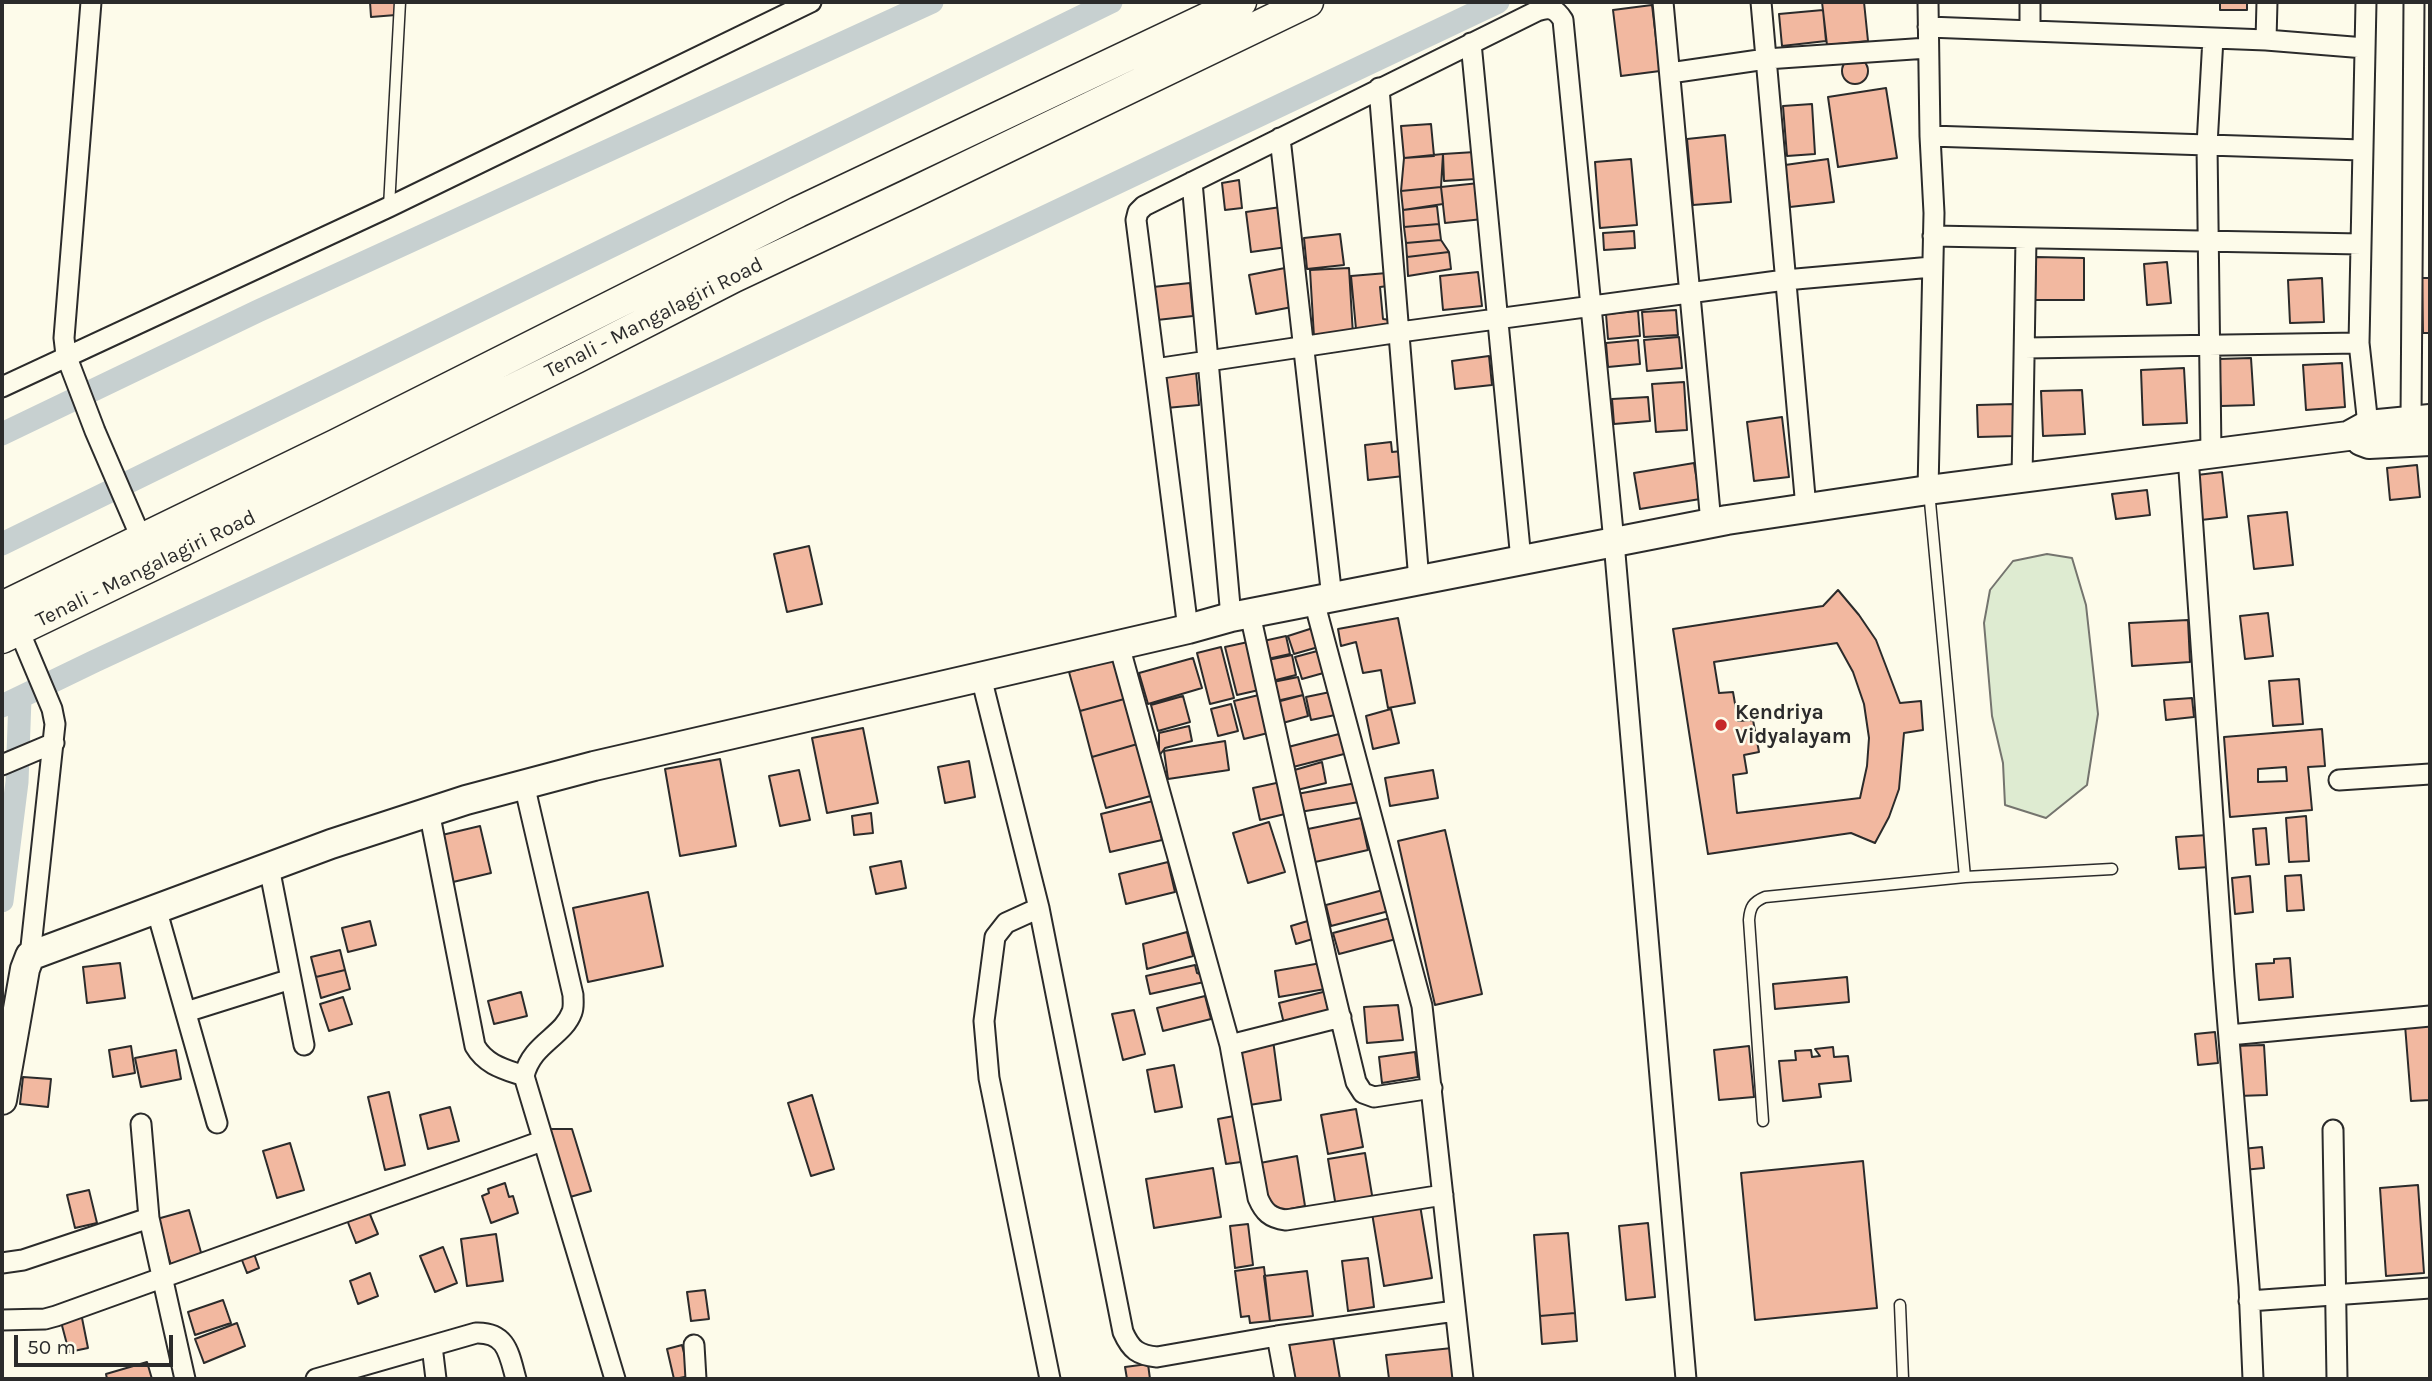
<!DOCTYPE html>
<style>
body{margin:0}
#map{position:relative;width:2432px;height:1381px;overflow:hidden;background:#fdfbea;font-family:Karla,sans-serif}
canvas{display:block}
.frame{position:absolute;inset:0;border:4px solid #2b2b2b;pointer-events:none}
.scale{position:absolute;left:14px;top:1335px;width:159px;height:32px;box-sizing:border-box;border:4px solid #2b2b2b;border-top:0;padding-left:9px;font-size:21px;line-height:24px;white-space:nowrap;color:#2b2b2b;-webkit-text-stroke:5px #fdfbea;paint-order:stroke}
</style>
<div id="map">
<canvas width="2432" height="1381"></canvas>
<div class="frame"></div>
<div class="scale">50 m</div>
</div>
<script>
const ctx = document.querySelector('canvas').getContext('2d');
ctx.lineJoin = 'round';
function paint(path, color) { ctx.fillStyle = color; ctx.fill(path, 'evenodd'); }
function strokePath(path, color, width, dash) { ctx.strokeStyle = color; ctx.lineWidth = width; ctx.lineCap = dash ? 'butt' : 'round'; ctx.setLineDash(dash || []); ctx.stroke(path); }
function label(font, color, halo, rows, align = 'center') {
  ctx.font = font + ' Karla,sans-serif'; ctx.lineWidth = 5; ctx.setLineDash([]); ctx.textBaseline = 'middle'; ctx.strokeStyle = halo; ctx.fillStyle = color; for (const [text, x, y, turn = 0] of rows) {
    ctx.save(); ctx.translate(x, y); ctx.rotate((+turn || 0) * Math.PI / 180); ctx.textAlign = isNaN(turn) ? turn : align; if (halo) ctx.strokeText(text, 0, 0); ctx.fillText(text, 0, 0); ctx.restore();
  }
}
const green = new Path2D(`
 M 2047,554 L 2072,558 L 2086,605 L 2098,714 L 2087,785 L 2046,818 L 2005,805 L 2003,763 L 1992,716 L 1984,623 L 1990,590 L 2013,561 Z`);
paint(green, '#deebd1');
strokePath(green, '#74746e', 2);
strokePath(new Path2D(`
 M 2,434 L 258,311 L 932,2
 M 2,544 L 1111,2
 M 2,706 L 95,661 L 724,369 L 1498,2
 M 2,901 L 17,782 L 20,698`), '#c7d0d0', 23);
const building = new Path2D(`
 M 370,2 L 395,2 L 396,15 L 371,17 Z
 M 1822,2 L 1864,2 L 1868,41 L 1827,45 Z
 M 2220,2 L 2247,2 L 2247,10 L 2220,10 Z
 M 1652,5 L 1660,71 L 1621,76 L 1613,10 Z
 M 1823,10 L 1826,41 L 1782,46 L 1779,14 Z
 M1842 71a13 13 0 1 1 26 0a13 13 0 1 1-26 0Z
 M 1886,88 L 1897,158 L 1838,167 L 1828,97 Z
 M 1812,104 L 1815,154 L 1787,156 L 1783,106 Z
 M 1431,124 L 1434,156 L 1404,158 L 1401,126 Z
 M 1725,135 L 1731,202 L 1693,205 L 1687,139 Z
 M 1475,152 L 1476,179 L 1444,181 L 1443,154 Z
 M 1443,154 L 1441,187 L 1401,191 L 1404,158 Z
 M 1631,159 L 1637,225 L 1600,228 L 1595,162 Z
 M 1828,159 L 1834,202 L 1790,207 L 1785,165 Z
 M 1239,180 L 1242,208 L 1225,210 L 1222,183 Z
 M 1479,183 L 1483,219 L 1445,223 L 1441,187 Z
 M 1441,187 L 1443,204 L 1403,210 L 1401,191 Z
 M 1437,206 L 1439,224 L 1404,227 L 1403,210 Z
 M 1281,207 L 1287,247 L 1251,252 L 1246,212 Z
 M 1439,224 L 1441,240 L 1406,243 L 1404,227 Z
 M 1634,231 L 1635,248 L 1604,250 L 1603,233 Z
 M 1340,234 L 1344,265 L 1307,269 L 1304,238 Z
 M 1441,240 L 1449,252 L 1407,257 L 1406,243 Z
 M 1449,252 L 1451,269 L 1408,276 L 1407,257 Z
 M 2036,257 L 2084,258 L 2084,300 L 2035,300 Z
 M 2167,262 L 2171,303 L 2147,305 L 2144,264 Z
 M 1285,268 L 1292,307 L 1256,314 L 1249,275 Z
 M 1349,268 L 1353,335 L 1314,337 L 1310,270 Z
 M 1478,272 L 1482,306 L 1443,310 L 1440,276 Z
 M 1387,273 L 1388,286 L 1380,287 L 1383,319 L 1390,320 L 1391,326 L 1356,329 L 1351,276 Z
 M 2322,278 L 2324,322 L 2290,323 L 2288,280 Z
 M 2422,278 L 2430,278 L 2430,333 L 2423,333 Z
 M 1190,283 L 1193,316 L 1157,320 L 1153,287 Z
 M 1676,310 L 1678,335 L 1644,337 L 1642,312 Z
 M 1638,311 L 1640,336 L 1608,339 L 1606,314 Z
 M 1679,337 L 1682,368 L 1647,371 L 1644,340 Z
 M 1638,340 L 1640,364 L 1608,367 L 1606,343 Z
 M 1489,356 L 1492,385 L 1455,389 L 1452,361 Z
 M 2251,358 L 2254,405 L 2221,406 L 2219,359 Z
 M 2342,363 L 2345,407 L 2306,410 L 2303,365 Z
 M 2184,368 L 2187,423 L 2143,425 L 2141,370 Z
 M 1196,372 L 1199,405 L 1166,408 L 1163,374 Z
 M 1684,382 L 1687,430 L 1656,432 L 1652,384 Z
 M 2082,390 L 2085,434 L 2043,436 L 2041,391 Z
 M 1648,397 L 1650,421 L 1614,424 L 1612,399 Z
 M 2015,404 L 2016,436 L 1978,437 L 1977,405 Z
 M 1782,417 L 1789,477 L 1754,481 L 1747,422 Z
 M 1391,442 L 1392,452 L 1402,451 L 1404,476 L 1368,480 L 1365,445 Z
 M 1694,463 L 1700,499 L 1640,509 L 1634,473 Z
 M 2417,465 L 2420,497 L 2390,500 L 2387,468 Z
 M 2222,472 L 2227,517 L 2201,520 L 2197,475 Z
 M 2147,490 L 2150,515 L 2116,519 L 2112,494 Z
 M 2287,512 L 2293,565 L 2254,569 L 2248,516 Z
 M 809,546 L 822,604 L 787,612 L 774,554 Z
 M 1838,590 L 1859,615 L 1876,640 L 1900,703 L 1921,701 L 1923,730 L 1904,733 L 1899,789 L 1889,817 L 1875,843 L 1851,833 L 1708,854 L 1673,629 L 1823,606 ZM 1837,643 L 1853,672 L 1864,704 L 1869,738 L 1867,766 L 1860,798 L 1737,813 L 1733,775 L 1747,773 L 1744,755 L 1759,752 L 1753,720 L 1738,721 L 1733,692 L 1719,693 L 1714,662 Z
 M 2268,613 L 2273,656 L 2245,659 L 2240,616 Z
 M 1398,618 L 1415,703 L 1388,708 L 1381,670 L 1363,673 L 1356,642 L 1341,646 L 1338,629 Z
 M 2188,620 L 2190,662 L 2132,666 L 2129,623 Z
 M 1316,627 L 1322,646 L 1294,654 L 1288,636 Z
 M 1286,636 L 1290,654 L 1263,660 L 1259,642 Z
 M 1248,642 L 1259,690 L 1237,695 L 1225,647 Z
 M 1221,647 L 1234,698 L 1210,704 L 1197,653 Z
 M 1321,650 L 1327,672 L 1302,679 L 1295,657 Z
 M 1292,655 L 1296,675 L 1268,682 L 1263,661 Z
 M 1193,658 L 1202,688 L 1148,704 L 1139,673 Z
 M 1118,659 L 1128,698 L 1080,711 L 1069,672 Z
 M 1298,677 L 1303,695 L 1272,702 L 1268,683 Z
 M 2299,679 L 2303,724 L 2273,726 L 2269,681 Z
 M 1335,691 L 1340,714 L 1311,720 L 1306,697 Z
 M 1263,694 L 1272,732 L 1244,739 L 1234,701 Z
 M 1303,695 L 1308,716 L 1279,724 L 1273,703 Z
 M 1183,696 L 1190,722 L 1158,731 L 1151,705 Z
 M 1128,698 L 1141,743 L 1092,757 L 1080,711 Z
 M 2192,698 L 2194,717 L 2166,720 L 2164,700 Z
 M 1231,704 L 1238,731 L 1218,736 L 1211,709 Z
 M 1391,709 L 1399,743 L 1373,749 L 1366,716 Z
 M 1189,726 L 1192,741 L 1165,748 L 1159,756 L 1159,733 Z
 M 863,728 L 878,803 L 827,813 L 812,738 Z
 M 2322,729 L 2325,766 L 2308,767 L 2312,810 L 2230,817 L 2224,737 ZM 2286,767 L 2287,781 L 2258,782 L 2258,769 Z
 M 1343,733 L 1348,753 L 1293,767 L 1288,747 Z
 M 1225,741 L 1229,770 L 1168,779 L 1164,751 Z
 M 1141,743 L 1154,795 L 1106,808 L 1092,757 Z
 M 720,759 L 736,846 L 680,856 L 665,769 Z
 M 969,761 L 975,797 L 945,803 L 938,767 Z
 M 1322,762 L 1326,783 L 1297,790 L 1291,771 Z
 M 799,770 L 810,820 L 780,826 L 769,776 Z
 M 1433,770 L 1438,798 L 1390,806 L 1385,778 Z
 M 1281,782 L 1289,813 L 1260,820 L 1253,788 Z
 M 1356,783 L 1359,802 L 1300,812 L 1297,794 Z
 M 1153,801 L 1162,840 L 1110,852 L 1101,814 Z
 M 871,813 L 873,833 L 854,835 L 852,816 Z
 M 2306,816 L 2309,861 L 2289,862 L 2286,818 Z
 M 1361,818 L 1368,850 L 1315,862 L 1308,829 Z
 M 1269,822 L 1285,872 L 1248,883 L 1233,833 Z
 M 480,826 L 491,873 L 453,882 L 442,835 Z
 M 2266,828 L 2269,864 L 2256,865 L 2253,829 Z
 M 1445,830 L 1482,994 L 1435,1005 L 1398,841 Z
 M 2208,835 L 2210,867 L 2179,869 L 2176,837 Z
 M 901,861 L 906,888 L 876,894 L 870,867 Z
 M 1168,862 L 1175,892 L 1126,904 L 1119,874 Z
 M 2301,875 L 2304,910 L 2287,911 L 2285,876 Z
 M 2250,876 L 2253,912 L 2235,914 L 2232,878 Z
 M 1383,890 L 1389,911 L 1331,926 L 1326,905 Z
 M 648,892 L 663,966 L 588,982 L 573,908 Z
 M 1390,918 L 1396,939 L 1339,954 L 1333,933 Z
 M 1311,920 L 1316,938 L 1296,944 L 1291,926 Z
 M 370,921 L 376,945 L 348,952 L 342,928 Z
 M 1187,932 L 1193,956 L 1147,969 L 1143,944 Z
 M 340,950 L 345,970 L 316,977 L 311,957 Z
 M 2290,958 L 2293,997 L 2259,1000 L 2256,964 L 2274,963 L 2274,959 Z
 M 1327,962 L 1331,988 L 1279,997 L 1275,971 Z
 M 120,963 L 125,998 L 87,1003 L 83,967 Z
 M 1195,965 L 1197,973 L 1200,974 L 1204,982 L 1150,994 L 1146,976 Z
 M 345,970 L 350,989 L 321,998 L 316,977 Z
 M 1847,977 L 1849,1002 L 1775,1009 L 1773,984 Z
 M 1331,990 L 1337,1015 L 1285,1028 L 1279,1003 Z
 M 521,992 L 527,1016 L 494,1024 L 488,1001 Z
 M 1205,996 L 1211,1019 L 1163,1031 L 1157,1008 Z
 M 343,997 L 352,1024 L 329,1031 L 320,1004 Z
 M 1398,1005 L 1403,1040 L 1367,1043 L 1364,1007 Z
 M 1134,1010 L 1145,1054 L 1123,1060 L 1112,1014 Z
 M 2430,1024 L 2430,1100 L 2411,1101 L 2405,1025 Z
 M 2215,1032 L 2218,1063 L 2198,1065 L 2195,1034 Z
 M 1273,1040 L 1281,1100 L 1243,1106 L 1234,1045 Z
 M 2264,1045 L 2267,1095 L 2238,1096 L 2234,1046 Z
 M 131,1046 L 135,1073 L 113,1077 L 109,1050 Z
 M 1749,1046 L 1754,1097 L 1719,1100 L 1714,1050 Z
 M 1833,1047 L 1834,1057 L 1848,1056 L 1851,1081 L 1819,1084 L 1821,1097 L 1783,1101 L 1779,1061 L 1796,1060 L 1795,1051 L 1811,1050 L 1812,1057 L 1820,1056 L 1815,1049 Z
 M 176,1050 L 181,1079 L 141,1087 L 135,1058 Z
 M 1415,1052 L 1418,1077 L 1382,1083 L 1379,1057 Z
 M 1174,1065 L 1182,1107 L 1155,1112 L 1147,1070 Z
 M 23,1077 L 51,1079 L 48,1107 L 20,1104 Z
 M 389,1092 L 405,1165 L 385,1170 L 368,1097 Z
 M 812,1095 L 834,1169 L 811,1176 L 788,1103 Z
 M 450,1107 L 459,1141 L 428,1149 L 420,1115 Z
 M 1356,1109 L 1363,1147 L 1328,1154 L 1321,1115 Z
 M 1234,1116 L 1241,1162 L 1226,1164 L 1218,1119 Z
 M 549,1129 L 572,1129 L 591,1191 L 570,1197 Z
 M 290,1143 L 304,1190 L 277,1198 L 263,1151 Z
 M 2262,1147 L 2264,1168 L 2243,1170 L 2242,1149 Z
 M 1365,1153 L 1373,1201 L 1336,1207 L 1328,1159 Z
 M 1297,1156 L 1305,1206 L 1269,1213 L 1260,1163 Z
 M 1863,1161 L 1877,1308 L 1755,1320 L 1741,1173 Z
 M 1213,1168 L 1221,1217 L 1154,1228 L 1146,1179 Z
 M 505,1183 L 509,1197 L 513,1196 L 518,1213 L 491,1223 L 482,1196 L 489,1193 L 488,1189 Z
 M 2418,1185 L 2424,1273 L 2386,1276 L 2380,1188 Z
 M 89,1190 L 97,1223 L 75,1228 L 67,1195 Z
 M 1420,1205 L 1432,1278 L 1384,1286 L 1372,1213 Z
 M 189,1210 L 202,1256 L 171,1265 L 157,1219 Z
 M 369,1212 L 378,1234 L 356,1243 L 347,1220 Z
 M 1648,1223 L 1655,1297 L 1626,1300 L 1619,1226 Z
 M 1248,1224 L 1253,1265 L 1235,1268 L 1230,1226 Z
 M 1568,1233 L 1575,1313 L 1540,1316 L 1534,1235 Z
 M 496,1234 L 503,1281 L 467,1286 L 461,1239 Z
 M 251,1245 L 259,1268 L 247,1273 L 238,1250 Z
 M 443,1247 L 457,1283 L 435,1292 L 420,1256 Z
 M 1368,1258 L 1374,1307 L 1348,1311 L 1342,1261 Z
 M 1264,1267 L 1270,1321 L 1250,1323 L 1249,1316 L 1241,1317 L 1235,1271 Z
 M 1307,1271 L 1313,1316 L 1270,1321 L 1264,1276 Z
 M 370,1273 L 378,1296 L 358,1304 L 350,1281 Z
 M 705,1290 L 709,1319 L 691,1321 L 687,1292 Z
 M 223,1300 L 231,1323 L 195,1335 L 188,1312 Z
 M 81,1313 L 88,1348 L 69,1352 L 60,1318 Z
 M 1575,1313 L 1577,1341 L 1542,1344 L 1540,1316 Z
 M 237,1323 L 245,1346 L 204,1363 L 195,1339 Z
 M 1332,1331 L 1340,1379 L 1295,1379 L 1288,1339 Z
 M 682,1345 L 690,1376 L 674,1379 L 667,1349 Z
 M 1452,1348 L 1455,1379 L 1389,1379 L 1386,1355 Z
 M 147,1362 L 152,1379 L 107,1379 L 106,1374 Z
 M 1148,1364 L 1150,1379 L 1127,1379 L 1125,1367 Z`);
paint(building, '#f2b8a0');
strokePath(building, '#2b2b2b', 2);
const service = new Path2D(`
 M 389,207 L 400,2
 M 1929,491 L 1965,877
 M 1763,1121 L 1749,920 C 1750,907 1753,902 1765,897 L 1965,877 L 2112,869
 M 1900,1305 L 1903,1379`);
const minor = new Path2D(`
 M 91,2 L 64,338 L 66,355 L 95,431 L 142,540
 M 1663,2 L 1711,523
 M 1761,2 L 1806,508
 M 1928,2 L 1930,136 L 1934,213 L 1928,490
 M 2030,2 L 2030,31
 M 2366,2 L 2359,343 L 2368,425
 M 1928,27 L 2266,40 L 2365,48
 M 2266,40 L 2267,2
 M 1471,43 L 1521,560
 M 1670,73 L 1766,59 L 1928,48
 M 1379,88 L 1419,581
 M 1930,136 L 2362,150
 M 1280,138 L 1332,598
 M 1192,182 L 1231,617
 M 1933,236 L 2361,244
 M 2025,348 L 2359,343
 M 1155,369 L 1400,332 L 1785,280 L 1932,267
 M 2,387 L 389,207 L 811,2
 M 2411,421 L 2414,2
 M 2211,453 L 2207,145 L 2213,38
 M 2188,456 L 2224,977 L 2249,1286 L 2253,1379
 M 2022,479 L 2026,238
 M 1314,601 L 1422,1006 L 1463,1379
 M 1250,614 L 1327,962 L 1356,1082 L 1363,1093 L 1374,1097 L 1432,1088
 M 15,621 L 52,709 L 55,724 L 30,956
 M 1188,629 L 1136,220 L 1138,212 L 1144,206 L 1537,11 C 1550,6 1556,9 1563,20 L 1614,542 L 1686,1379
 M 1119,645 L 1230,1045 L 1258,1198 C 1264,1212 1270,1218 1286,1220 L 1443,1195
 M 981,677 L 1039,908 L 1123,1332 C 1131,1350 1138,1355 1157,1357 L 1277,1336
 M 2,765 L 54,743
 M 2339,780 L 2430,774
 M 524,784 L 573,995 C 573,1001 574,1007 572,1012 C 563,1037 532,1043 524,1076 L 615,1379
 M 429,811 L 475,1046 C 486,1065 504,1069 524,1076
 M 269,867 L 304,1045
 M 156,908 L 217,1123
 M 1039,908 L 1006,923 L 995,937 L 984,1021 L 989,1078 L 1050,1379
 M 186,1012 L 291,979
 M 2229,1035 L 2430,1016
 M 1230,1045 L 1341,1017
 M 141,1124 L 149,1218 L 185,1379
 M 2333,1130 L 2337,1379
 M 2,1263 L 23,1260 L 149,1218
 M 2249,1301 L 2430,1288
 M 2,1320 L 45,1319 L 56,1316 L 542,1141
 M 694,1345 L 696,1379
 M 432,1346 L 436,1379
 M 316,1379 L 476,1333 C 507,1332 509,1354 516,1379
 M 1285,1379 L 1277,1336 L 1455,1311`);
const secondary = new Path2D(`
 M 2361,441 L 2369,444 L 2430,441
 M 2,1100 L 25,969 L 30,956 L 331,844 L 466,800 L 594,766 L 1188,629 L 1231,617 L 1727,520 L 1928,490 L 2348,436 L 2368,425 L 2430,419`);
const primary = new Path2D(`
 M 2,607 L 337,444 L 798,212 L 1241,2
 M 2,638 L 313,488 L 576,358 L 734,277 L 910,194 L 1308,2`);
strokePath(service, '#2b2b2b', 13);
strokePath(minor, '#2b2b2b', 23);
strokePath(secondary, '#2b2b2b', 32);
strokePath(primary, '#2b2b2b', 33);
strokePath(service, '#fdfbea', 10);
strokePath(minor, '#fdfbea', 19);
strokePath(secondary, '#fdfbea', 28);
strokePath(primary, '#fdfbea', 30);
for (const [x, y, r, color] of [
 [1721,725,7,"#c62828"]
]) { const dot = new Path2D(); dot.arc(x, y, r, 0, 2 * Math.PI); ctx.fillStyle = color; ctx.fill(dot); strokePath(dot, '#fdfbea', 2.5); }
label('21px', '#2b2b2b', '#fdfbea', [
 ["Tenali - Mangalagiri Road",654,318,-27],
 ["Tenali - Mangalagiri Road",146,569,-26]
]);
label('bold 21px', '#2b2b2b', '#fdfbea', [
 ["Kendriya",1735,713],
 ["Vidyalayam",1735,737]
], 'left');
</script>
